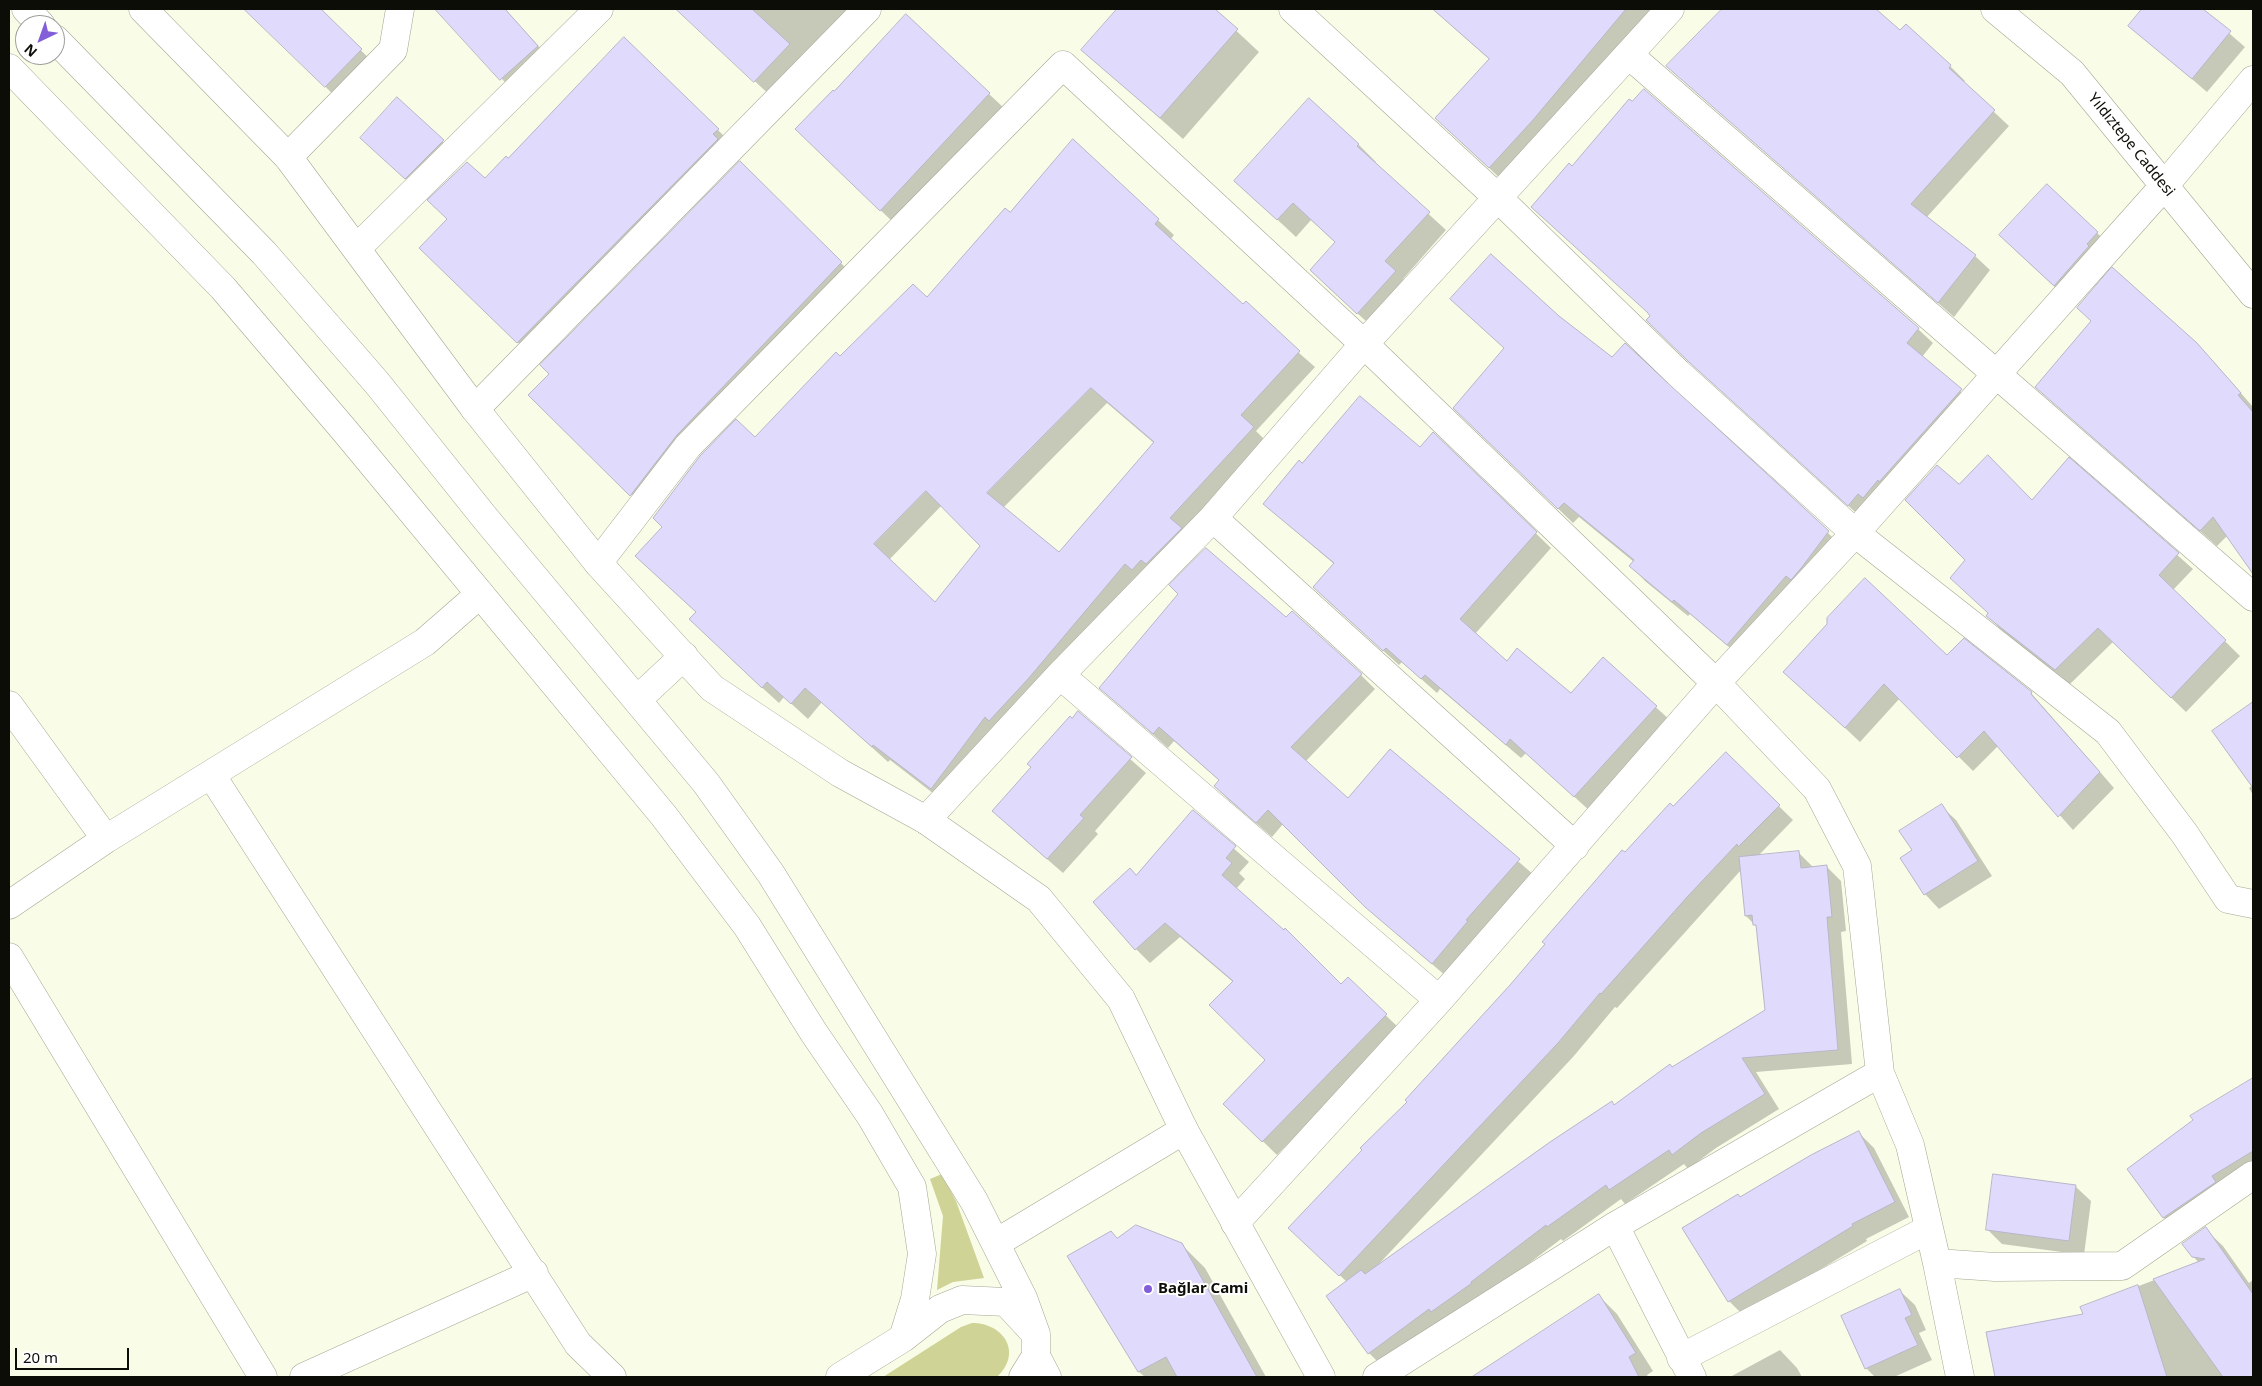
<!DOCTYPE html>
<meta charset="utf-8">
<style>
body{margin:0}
#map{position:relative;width:2262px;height:1386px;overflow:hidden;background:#f9fce7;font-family:"Noto Sans",sans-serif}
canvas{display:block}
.frame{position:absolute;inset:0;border:10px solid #0d0d07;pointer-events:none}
.north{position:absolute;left:15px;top:15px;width:50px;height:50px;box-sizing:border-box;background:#fff;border:1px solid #9e9e9c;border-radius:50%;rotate:222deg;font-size:14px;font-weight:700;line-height:20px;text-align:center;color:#0d0d07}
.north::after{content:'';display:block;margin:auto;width:18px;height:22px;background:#825fd9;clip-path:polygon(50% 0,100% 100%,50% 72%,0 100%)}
.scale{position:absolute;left:15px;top:1348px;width:114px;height:22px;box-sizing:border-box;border:2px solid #0d0d07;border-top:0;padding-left:6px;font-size:15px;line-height:18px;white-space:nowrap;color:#0d0d07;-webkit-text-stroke:4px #fff;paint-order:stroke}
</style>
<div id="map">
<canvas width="2262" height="1386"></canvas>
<div class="frame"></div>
<div class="north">N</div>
<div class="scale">20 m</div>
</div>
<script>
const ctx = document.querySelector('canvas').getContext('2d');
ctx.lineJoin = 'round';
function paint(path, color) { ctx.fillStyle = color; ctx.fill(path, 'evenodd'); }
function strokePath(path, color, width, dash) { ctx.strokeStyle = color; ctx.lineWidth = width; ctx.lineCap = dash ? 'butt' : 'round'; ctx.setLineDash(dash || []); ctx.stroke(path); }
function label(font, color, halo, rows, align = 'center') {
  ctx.font = font + ' "Noto Sans",sans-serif'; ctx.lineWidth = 4; ctx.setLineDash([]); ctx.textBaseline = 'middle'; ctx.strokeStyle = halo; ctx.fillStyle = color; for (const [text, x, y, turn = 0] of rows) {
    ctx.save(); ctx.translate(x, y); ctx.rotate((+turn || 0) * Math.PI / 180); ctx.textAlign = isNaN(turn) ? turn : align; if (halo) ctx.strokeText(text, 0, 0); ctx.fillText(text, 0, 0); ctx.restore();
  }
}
paint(new Path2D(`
 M 942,1174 L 956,1201 L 984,1278 L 953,1282 L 937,1290 L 943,1216 L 930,1179 Z
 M 972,1323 C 1004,1323 1023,1353 997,1377 L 883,1377 L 961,1327 Z`), '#cfd496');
paint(new Path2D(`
 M 246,9 L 319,9 L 383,72 L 347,108 Z
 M 437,9 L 505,9 L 552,61 L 516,94 Z
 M 677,9 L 860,9 L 774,99 Z
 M 1119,9 L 1213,9 L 1259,52 L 1183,139 L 1083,50 Z
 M 1433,9 L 1655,9 L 1505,183 L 1436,118 L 1490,60 Z
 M 1732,9 L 1874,9 L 1900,32 L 1950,66 L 1965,81 L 1963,83 L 2009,126 L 1926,218 L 1975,256 L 1990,270 L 1954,317 L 1668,66 Z
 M 2144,9 L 2201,9 L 2245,47 L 2207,92 L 2130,26 Z
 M 989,94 L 1004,108 L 895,224 L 811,144 Z
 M 397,99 L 458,156 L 420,193 L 377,152 Z
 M 718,130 L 732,144 L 533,357 L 421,248 L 485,180 L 508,160 Z
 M 1073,141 L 1174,235 L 1170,240 L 1315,367 L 1256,431 L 1269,444 L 947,804 L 890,760 L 888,762 L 822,702 L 808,719 L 784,697 L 779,703 L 734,662 L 697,613 L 636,556 L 840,358 L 927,299 L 1010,214 ZM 1107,403 L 1155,444 L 1059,553 L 1003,508 ZM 942,505 L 982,546 L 935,604 L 889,560 Z
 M 1358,144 L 1376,162 L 1374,164 L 1446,230 L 1403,279 L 1413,290 L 1376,330 L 1329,288 L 1336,243 L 1311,220 L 1296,237 L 1236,181 Z
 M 740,163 L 856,278 L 646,509 L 530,395 Z
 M 2047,186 L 2112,247 L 2069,300 L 2015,250 Z
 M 1558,316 L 1612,359 L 1625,345 L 1843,547 L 1743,659 L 1690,614 L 1688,616 L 1645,581 L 1631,566 L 1634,562 L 1579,517 L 1573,523 L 1469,423 Z
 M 2092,321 L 2213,361 L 2253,407 L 2253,569 L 2228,535 L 2217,546 L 2036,387 Z
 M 1918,329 L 1933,343 L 1922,357 L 1976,405 L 1864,520 L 1705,376 Z
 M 1433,434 L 1551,548 L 1475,634 L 1507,663 L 1571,695 L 1603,659 L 1671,721 L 1590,811 L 1526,753 L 1521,758 L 1440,689 L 1437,693 L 1402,662 L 1399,665 L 1329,602 L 1314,587 L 1334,564 L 1264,504 L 1302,465 L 1420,448 Z
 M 2069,459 L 2193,569 L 2173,590 L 2240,656 L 2186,712 L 2113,642 L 2070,684 L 2002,631 L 1988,616 L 1990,614 L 1967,560 L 1959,486 L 2033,502 Z
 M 1287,619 L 1361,675 L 1375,689 L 1305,762 L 1349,800 L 1390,751 L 1534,875 L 1447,977 L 1382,921 L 1283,824 L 1272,837 L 1230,801 L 1215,786 L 1220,781 L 1174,741 L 1168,748 L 1100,688 Z
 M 1964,640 L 2031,693 L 2114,788 L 2073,830 L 1998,746 L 1973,771 L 1900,698 L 1860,742 L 1785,672 L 1947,657 Z
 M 2253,703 L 2253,795 L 2249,788 L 2253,785 L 2214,731 Z
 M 1078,713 L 1146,773 L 1095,831 L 1098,834 L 1063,873 L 1009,826 Z
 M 1726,754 L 1793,820 L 1758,856 L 1799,853 L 1814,868 L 1826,866 L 1841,881 L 1846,931 L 1841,932 L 1852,1064 L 1756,1072 L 1779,1109 L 1716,1148 L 1688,1169 L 1684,1164 L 1625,1204 L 1621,1199 L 1563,1241 L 1561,1239 L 1485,1297 L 1384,1368 L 1369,1353 L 1328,1296 L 1347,1282 L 1305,1243 L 1409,1102 L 1625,854 L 1673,808 ZM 1741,870 L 1746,916 L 1757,927 L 1766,1011 L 1615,1106 L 1612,1103 L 1378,1265 L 1573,1057 L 1615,1007 L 1617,1008 Z
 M 1941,806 L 1956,820 L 1992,876 L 1939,909 L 1925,894 L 1913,851 Z
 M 1193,812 L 1249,862 L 1239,873 L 1245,879 L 1236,889 L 1341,986 L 1348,979 L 1400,1029 L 1277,1155 L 1239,1118 L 1267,1060 L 1233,982 L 1180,937 L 1150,963 L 1136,949 L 1137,877 Z
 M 2253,1080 L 2253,1175 L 2179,1232 L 2164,1218 L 2129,1170 L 2195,1121 L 2192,1116 Z
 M 1859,1133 L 1874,1148 L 1909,1217 L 1866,1239 L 1867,1241 L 1744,1316 L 1729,1301 L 1684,1229 Z
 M 1994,1176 L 2076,1187 L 2091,1201 L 2084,1255 L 2002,1244 L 1987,1229 Z
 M 2205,1229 L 2223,1246 L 2249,1283 L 2253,1280 L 2253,1377 L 1996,1377 L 1988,1333 L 2084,1315 L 2081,1308 L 2199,1263 L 2193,1256 Z
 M 1117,1239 L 1182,1245 L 1205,1268 L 1266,1377 L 1145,1377 L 1139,1372 L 1069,1256 Z
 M 1900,1291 L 1915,1305 L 1926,1330 L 1919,1333 L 1932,1360 L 1894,1377 L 1875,1377 L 1866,1368 Z
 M 1599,1296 L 1617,1314 L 1653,1371 L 1647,1375 L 1648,1377 L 1474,1377 Z
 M 1780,1350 L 1797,1368 L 1802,1377 L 1730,1377 Z`), '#0003');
const building = new Path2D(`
 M 244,9 L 321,9 L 362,49 L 325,87 Z
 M 435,9 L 505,9 L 538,46 L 500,80 Z
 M 676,9 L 752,9 L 790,44 L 754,82 Z
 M 1117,9 L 1215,9 L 1238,29 L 1160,118 L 1081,50 Z
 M 1433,9 L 1626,9 L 1533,120 L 1489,168 L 1435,118 L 1489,59 Z
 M 1722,9 L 1876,9 L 1900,30 L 1906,24 L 1951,65 L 1949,68 L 1995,110 L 1911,204 L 1976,255 L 1938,303 L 1666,66 Z
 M 2142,9 L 2203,9 L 2231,31 L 2192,79 L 2128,26 Z
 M 906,14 L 990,93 L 880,211 L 795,129 L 833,90 L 834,91 Z
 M 624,37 L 719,129 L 713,134 L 718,139 L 517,343 L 419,248 L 447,219 L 427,200 L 467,162 L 485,178 L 506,156 L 508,158 Z
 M 1644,89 L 1919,328 L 1907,343 L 1962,389 L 1879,482 L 1878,480 L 1863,498 L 1858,494 L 1848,506 L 1689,362 L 1646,320 L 1650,316 L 1647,312 L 1531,207 L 1569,163 L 1572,166 L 1629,99 L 1632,101 Z
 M 397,97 L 444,140 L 405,179 L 360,138 Z
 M 1309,98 L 1359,144 L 1357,146 L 1430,212 L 1385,261 L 1396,271 L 1357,314 L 1310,270 L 1335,242 L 1293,203 L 1277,220 L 1234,181 Z
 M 1073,139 L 1159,219 L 1155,224 L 1243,304 L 1246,301 L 1300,351 L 1241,415 L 1254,427 L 1170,518 L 1182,528 L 1146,564 L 1141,560 L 1132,570 L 1125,564 L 1028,679 L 989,721 L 985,717 L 931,789 L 873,745 L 872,747 L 805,688 L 791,704 L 767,682 L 762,688 L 689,619 L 696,612 L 635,556 L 662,527 L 653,518 L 700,456 L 736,419 L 755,437 L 836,352 L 840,356 L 913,284 L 927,297 L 1005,208 L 1010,212 ZM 1091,388 L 1154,442 L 1059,552 L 987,493 ZM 926,491 L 980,546 L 935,602 L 874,544 Z
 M 740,161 L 842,262 L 677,435 L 630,496 L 528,395 L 549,374 L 540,365 Z
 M 2047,184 L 2098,232 L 2087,244 L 2089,246 L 2054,286 L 1999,235 Z
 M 1491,254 L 1559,316 L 1612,357 L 1625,343 L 1829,531 L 1802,567 L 1791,580 L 1786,576 L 1727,645 L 1674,600 L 1672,602 L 1629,566 L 1634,560 L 1564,503 L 1558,509 L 1453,408 L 1504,348 L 1450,299 Z
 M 2112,267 L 2197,343 L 2241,393 L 2238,395 L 2253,412 L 2253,574 L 2213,517 L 2200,531 L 2035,387 L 2091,321 L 2077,308 Z
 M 1360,396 L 1420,447 L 1433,432 L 1537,532 L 1460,619 L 1507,661 L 1517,648 L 1571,693 L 1603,657 L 1657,706 L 1574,797 L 1510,739 L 1506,745 L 1425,675 L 1421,679 L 1386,648 L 1383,651 L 1313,587 L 1334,563 L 1263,504 L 1299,460 L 1302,463 Z
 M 1988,455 L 2032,500 L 2069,457 L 2179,553 L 2159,575 L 2226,640 L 2171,698 L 2098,628 L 2055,670 L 1986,616 L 1988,613 L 1950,578 L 1965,560 L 1905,500 L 1937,465 L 1959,484 Z
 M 1206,548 L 1286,617 L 1292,611 L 1362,674 L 1291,747 L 1348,798 L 1390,749 L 1520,859 L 1466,920 L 1468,921 L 1432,964 L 1365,907 L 1268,810 L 1256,823 L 1214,786 L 1219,780 L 1159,727 L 1153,734 L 1099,688 L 1178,594 L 1169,585 Z
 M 1865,578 L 1947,655 L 1964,638 L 2032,692 L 2031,694 L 2100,772 L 2058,817 L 1984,731 L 1957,758 L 1884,684 L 1845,728 L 1783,672 L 1827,624 L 1827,618 Z
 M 2253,702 L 2253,788 L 2212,731 Z
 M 1078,711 L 1132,757 L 1080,815 L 1084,818 L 1047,859 L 992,811 L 1031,767 L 1027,764 L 1070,716 L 1072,718 Z
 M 1726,752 L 1780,805 L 1738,847 L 1737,844 L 1688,896 L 1601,994 L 1600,993 L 1558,1043 L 1339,1276 L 1288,1228 L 1362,1150 L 1360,1148 L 1407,1102 L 1405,1100 L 1510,985 L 1545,944 L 1542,942 L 1622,850 L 1625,852 L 1670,803 L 1673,806 Z
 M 1942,804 L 1978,861 L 1924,895 L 1900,858 L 1912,850 L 1899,831 Z
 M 1193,810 L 1236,846 L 1226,858 L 1232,863 L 1222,875 L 1284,930 L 1285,928 L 1341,984 L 1348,977 L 1387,1014 L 1262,1142 L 1223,1104 L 1265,1060 L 1209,1005 L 1233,981 L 1165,923 L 1135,950 L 1093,902 L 1130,868 L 1136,875 Z
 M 1799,851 L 1801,868 L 1827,865 L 1832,917 L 1827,917 L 1838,1050 L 1742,1058 L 1765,1094 L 1701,1133 L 1672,1155 L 1669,1150 L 1609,1190 L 1606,1185 L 1547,1227 L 1546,1225 L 1471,1282 L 1472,1283 L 1431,1312 L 1429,1309 L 1368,1354 L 1326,1296 L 1361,1270 L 1365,1274 L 1550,1142 L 1612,1101 L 1614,1105 L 1670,1064 L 1672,1067 L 1765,1010 L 1756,925 L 1753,925 L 1752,915 L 1745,916 L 1739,857 Z
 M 2253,1078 L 2253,1151 L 2212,1176 L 2216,1182 L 2163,1218 L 2127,1169 L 2193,1120 L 2190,1116 Z
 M 1859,1131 L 1895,1202 L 1852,1224 L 1853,1226 L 1728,1302 L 1682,1228 L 1738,1194 L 1740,1197 L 1811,1155 Z
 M 1993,1174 L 2076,1185 L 2069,1241 L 1986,1230 Z
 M 1136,1225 L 1182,1243 L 1257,1377 L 1177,1377 L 1166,1357 L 1138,1372 L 1067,1256 L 1111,1231 L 1117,1238 Z
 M 2206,1227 L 2253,1294 L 2253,1377 L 2223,1377 L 2153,1279 L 2205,1259 L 2192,1257 L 2182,1244 Z
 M 2138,1285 L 2167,1377 L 1995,1377 L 1986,1332 L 2083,1314 L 2080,1307 Z
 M 1900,1289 L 1912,1315 L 1905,1318 L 1918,1345 L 1865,1369 L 1841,1316 Z
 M 1599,1294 L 1636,1353 L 1629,1357 L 1639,1377 L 1472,1377 Z`);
paint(building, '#e0dafc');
strokePath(building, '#b8b5c8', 1);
const minor = new Path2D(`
 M 1293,9 L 1497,197 L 1678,373 L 1855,533 L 2108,732 L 2184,833 L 2228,899 L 2253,904
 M 1995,9 L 2072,73 L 2253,294
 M 1629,55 L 2253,597
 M 288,157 L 393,50 L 400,9
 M 357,248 L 599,9
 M 475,409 L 867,9
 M 1213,518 L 1575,846
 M 598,563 L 688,446 L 1063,65 L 1364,344 L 1716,683 L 1817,789 L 1857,866 L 1880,1073 L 1910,1145 L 1937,1263 L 1960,1377
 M 1060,675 L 1439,1000
 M 9,705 L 106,839
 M 212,776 L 578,1344 L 612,1377
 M 926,820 L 1060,675 L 1213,518 L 1364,344 L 1670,9
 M 9,905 L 106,839 L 425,642 L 480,594
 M 9,957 L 263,1377
 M 1235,1223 L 1439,1000 L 1716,683 L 1855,533 L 2164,186 L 2253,80
 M 1615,1226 L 1692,1377
 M 996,1243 L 1184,1130
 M 1937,1263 L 1995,1267 L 2122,1266 L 2253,1175
 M 1036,1356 L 1047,1377
 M 1681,1358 L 1929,1229
 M 304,1377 L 534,1273
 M 1377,1377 L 1615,1226 L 1880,1073`);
const secondary = new Path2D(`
 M 26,9 L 41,25
 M 143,9 L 288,157 L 475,409 L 598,563 L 712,688 L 840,773 L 926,820 L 1039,899 L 1121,999 L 1184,1130 L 1321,1377
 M 55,39 L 264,253 L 377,383 L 485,518 L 706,783 L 771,874 L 974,1201 L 1023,1298 L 1036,1334 L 1036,1356 L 1023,1377
 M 9,68 L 223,288 L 345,431 L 664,816 L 747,926 L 814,1033 L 870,1115 L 912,1187 L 922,1254 L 915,1299 L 903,1338 L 840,1377
 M 638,699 L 684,656
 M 903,1338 L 940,1309 L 962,1300 L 1006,1302 L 1030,1328`);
strokePath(minor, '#a4a693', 29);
strokePath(secondary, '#a4a693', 29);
strokePath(minor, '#fff', 28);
strokePath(secondary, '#fff', 28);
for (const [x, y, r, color] of [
 [1148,1289,5,"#825fd9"]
]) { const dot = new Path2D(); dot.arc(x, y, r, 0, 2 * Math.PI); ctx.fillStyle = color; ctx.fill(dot); strokePath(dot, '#fff', 2); }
label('15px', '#0d0d07', '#fff', [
 ["Yıldıztepe Caddesi",2131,145,51]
]);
label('bold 15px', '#0d0d07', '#fff', [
 ["Bağlar Cami",1158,1289]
], 'left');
</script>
